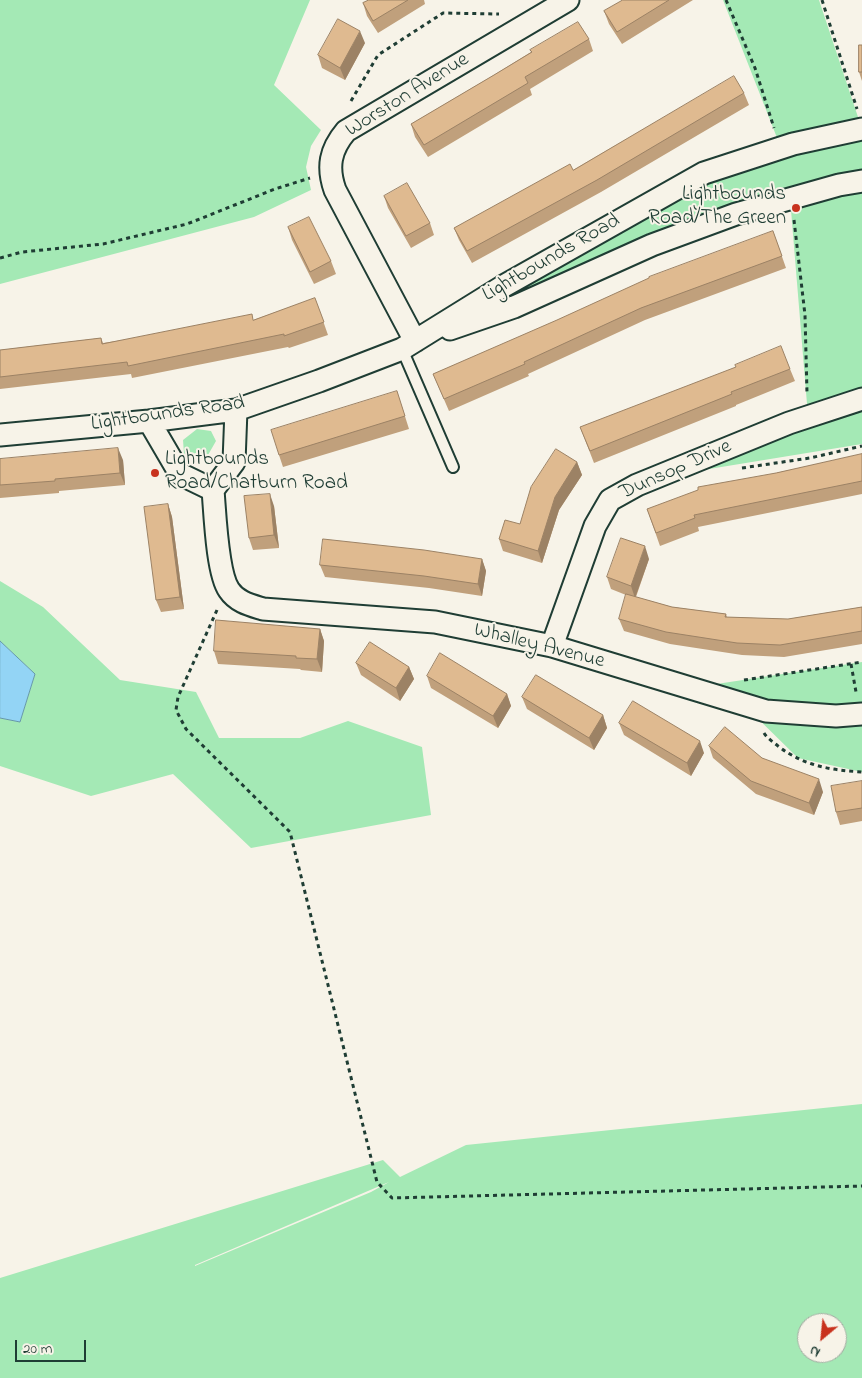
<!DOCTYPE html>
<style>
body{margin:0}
#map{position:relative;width:862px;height:1378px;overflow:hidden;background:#f7f3e8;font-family:"Indie Flower",sans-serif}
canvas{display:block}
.north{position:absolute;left:797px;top:1313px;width:50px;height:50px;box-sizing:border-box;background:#f7f3e8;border:1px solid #a1aaa0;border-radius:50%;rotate:208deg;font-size:14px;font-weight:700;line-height:20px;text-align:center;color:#1f3d34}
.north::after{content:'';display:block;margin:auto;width:18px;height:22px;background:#c8321e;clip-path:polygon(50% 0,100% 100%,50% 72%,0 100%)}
.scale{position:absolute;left:15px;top:1340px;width:71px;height:22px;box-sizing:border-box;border:2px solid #1f3d34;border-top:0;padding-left:6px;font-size:15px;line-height:18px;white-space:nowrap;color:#1f3d34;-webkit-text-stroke:4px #f7f3e8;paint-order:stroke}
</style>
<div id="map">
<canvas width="862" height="1378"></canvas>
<div class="north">N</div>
<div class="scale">20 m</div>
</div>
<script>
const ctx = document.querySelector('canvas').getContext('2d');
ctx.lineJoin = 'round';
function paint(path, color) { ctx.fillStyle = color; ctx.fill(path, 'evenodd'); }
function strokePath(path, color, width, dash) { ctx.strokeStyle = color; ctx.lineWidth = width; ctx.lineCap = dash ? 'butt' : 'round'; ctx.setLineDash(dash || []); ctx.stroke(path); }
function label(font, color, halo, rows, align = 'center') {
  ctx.font = font + ' "Indie Flower",sans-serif'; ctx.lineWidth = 4; ctx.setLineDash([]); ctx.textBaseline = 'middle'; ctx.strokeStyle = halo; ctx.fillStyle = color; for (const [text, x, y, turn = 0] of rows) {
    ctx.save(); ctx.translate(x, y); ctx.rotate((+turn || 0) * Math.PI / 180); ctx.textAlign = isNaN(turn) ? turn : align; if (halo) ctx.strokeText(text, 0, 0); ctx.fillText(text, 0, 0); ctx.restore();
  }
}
paint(new Path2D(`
 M 0,0 L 310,0 L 274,85 L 321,130 L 311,146 L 306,167 L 311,190 L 254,217 L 0,284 Z
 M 723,0 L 819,0 L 862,129 L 781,148 Z
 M 862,140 L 862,171 L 837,176 L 505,302 L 501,296 L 717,180 L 777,156 Z
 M 862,181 L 862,444 L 654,478 L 808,416 L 790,198 Z
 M 197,429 L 211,431 L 216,441 L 208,455 L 197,459 L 184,454 L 183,440 Z
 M 0,581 L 43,607 L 120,680 L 196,692 L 219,738 L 300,738 L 348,721 L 422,747 L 431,815 L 251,848 L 173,774 L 91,796 L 0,766 L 0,718 L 20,722 L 35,674 L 0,641 Z
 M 862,662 L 862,772 L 798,758 L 744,705 L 690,688 Z
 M 862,1104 L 862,1378 L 0,1378 L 0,1278 L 383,1160 L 400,1177 L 466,1145 ZM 389,1182 L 371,1192 L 195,1266 L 195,1265 ZM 807,1323 L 837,1323 L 837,1353 L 807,1353 Z`), '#a4e9b5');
const water = new Path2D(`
 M 0,641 L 35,674 L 20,722 L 0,718 Z`);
paint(water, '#93d4f5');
strokePath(water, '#6598a8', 1);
const lane = new Path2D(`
 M 402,349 L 453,467`);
const street = new Path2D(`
 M 450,329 L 514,307 L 652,245 L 736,214 L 839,185 L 862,181
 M 415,341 L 335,190 C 327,167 330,150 346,131 L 568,0
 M 236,410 L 234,462 L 213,490 C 215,513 217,573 229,590 C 237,602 250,605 263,609 L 435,622 L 552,646 L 766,711 L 836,716 L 862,714
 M 149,421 L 180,474 L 213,490
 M 0,435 L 149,421 L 236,410 L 319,381 L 402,349 L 502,287 L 704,173 L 793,144 L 862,129
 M 552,646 L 595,526 L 610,500 L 637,485 L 789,423 L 862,399`);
strokePath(lane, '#1f3d34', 14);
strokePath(street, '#1f3d34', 25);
strokePath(new Path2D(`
 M 726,0 L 755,68 L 774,128
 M 822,0 L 857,109
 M 351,101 L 378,55 L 443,13 L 499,14
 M 794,220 L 805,315 L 807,393
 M 0,258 L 22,252 L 103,244 L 187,224 L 275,189 L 310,178
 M 742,468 L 810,458 L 862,446
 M 217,610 L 178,697 L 176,710 L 186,729 L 290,832 L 377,1182 L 392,1198 L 862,1186
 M 851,664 L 856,692
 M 744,680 L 862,662
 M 764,733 C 767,738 773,742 778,746 C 804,766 830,770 862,772`), '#1f3d34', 3, [4, 4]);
strokePath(lane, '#f7f3e8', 10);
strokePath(street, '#f7f3e8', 21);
paint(new Path2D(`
 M 369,0 L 424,0 L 425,4 L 378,33 L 367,16 L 363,3 Z
 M 623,0 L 693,0 L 622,44 L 609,24 L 604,11 Z
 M 589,39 L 593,51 L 530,89 L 532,95 L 428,157 L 415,137 L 411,124 L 494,75 L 531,52 L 530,50 Z
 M 365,43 L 345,80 L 322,68 L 318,55 Z
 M 862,45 L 862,81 L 859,72 Z
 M 744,93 L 749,105 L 601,192 L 472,263 L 459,240 L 454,228 L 573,170 Z
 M 384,196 L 430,223 L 434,235 L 411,248 L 388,208 Z
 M 288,227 L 331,261 L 336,274 L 314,284 L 292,240 Z
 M 773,231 L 786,268 L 645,320 L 528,374 L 529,376 L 449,411 L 433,374 Z
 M 315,298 L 328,335 L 289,348 L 288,347 L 132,378 L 131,374 L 0,389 L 0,350 L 101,338 L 103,343 L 254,320 Z
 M 790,369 L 795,381 L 736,405 L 736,406 L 594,463 L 580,427 Z
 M 397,391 L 409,429 L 283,467 L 279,455 Z
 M 862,454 L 862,494 L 698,527 L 699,531 L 660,546 L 647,509 L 776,473 Z
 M 0,459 L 123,460 L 125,485 L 59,491 L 59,493 L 0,498 Z
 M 577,462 L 582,475 L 559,510 L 542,563 L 503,551 L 499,539 L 520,524 Z
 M 168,504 L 172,517 L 184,609 L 161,612 L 156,600 Z
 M 274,506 L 279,548 L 253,550 L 249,538 Z
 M 482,559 L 486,571 L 482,596 L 429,588 L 325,577 L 320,565 Z
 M 649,559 L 636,597 L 672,607 L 726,614 L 727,617 L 788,619 L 862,607 L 862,644 L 784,657 L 742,655 L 670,644 L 624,631 L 619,619 L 626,595 L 611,589 L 607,577 Z
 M 320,629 L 324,641 L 322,672 L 301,670 L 300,669 L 218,664 L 214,651 Z
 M 356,663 L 409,667 L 414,679 L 400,701 L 361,675 Z
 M 427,676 L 507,694 L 511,706 L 498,728 L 431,688 Z
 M 522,697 L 603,715 L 607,728 L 594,750 L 527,709 Z
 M 619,723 L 704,753 L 691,776 L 624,735 Z
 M 709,746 L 762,758 L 823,792 L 814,815 L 756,794 L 713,758 Z
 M 862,781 L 862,821 L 840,825 L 836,812 Z`), '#c0a07c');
paint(new Path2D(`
 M 360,31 L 365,43 L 345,80 L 340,68 Z
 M 118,448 L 123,460 L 125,485 L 120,473 Z
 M 577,462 L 582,475 L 559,510 L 542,563 L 538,551 L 555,497 Z
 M 270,494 L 274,506 L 279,548 L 274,535 Z
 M 168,504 L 172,517 L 184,609 L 180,597 Z
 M 645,546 L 649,559 L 635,598 L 631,586 Z
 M 482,559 L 486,571 L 482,596 L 478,584 Z
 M 320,629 L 324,641 L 322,672 L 317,659 Z
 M 409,667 L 414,679 L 400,701 L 396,688 Z
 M 507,694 L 511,706 L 498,728 L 493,716 Z
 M 603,715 L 607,728 L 594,750 L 589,738 Z
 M 700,741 L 704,753 L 691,776 L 687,763 Z
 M 819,779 L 823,792 L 814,815 L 809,803 Z`), '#9c8265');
const building = new Path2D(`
 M 369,0 L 408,0 L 373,21 L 363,3 Z
 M 623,0 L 669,0 L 617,32 L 604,11 Z
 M 338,19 L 360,31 L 340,68 L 318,55 Z
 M 578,22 L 589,39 L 525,77 L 528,83 L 424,145 L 411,124 L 494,75 L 532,52 L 530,50 Z
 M 859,45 L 862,45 L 862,72 L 859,72 Z
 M 734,76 L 744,93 L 597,180 L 467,251 L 454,228 L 570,164 L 573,170 Z
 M 407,183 L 430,223 L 406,236 L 384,196 Z
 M 309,217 L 331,261 L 310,272 L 288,227 Z
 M 773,231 L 782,256 L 641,308 L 524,362 L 525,364 L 444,399 L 433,374 L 557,320 L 649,278 L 649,277 Z
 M 315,298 L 324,322 L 284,336 L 284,334 L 128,366 L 127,362 L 0,377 L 0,350 L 101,338 L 102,344 L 252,314 L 253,320 Z
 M 781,346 L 790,369 L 731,392 L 732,394 L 590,451 L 580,427 L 736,367 L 735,365 Z
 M 397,391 L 405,416 L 279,455 L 271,430 Z
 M 118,448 L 120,473 L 55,479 L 55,481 L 0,485 L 0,459 Z
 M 556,449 L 577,462 L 555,497 L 538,551 L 499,539 L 505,520 L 520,524 L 531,487 Z
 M 862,454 L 862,481 L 694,515 L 695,518 L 656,533 L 647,509 L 698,490 L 698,487 L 776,473 Z
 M 270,494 L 274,535 L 249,538 L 244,496 Z
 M 168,504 L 180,597 L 156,600 L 144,507 Z
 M 621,538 L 645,546 L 631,586 L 607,577 Z
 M 323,539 L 424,550 L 482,559 L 478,584 L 424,576 L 320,565 Z
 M 626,594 L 672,607 L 726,614 L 725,617 L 788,619 L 862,607 L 862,631 L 780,645 L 737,643 L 666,632 L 619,619 Z
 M 216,620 L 320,629 L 317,659 L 296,658 L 296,656 L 214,651 Z
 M 370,642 L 409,667 L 396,688 L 356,663 Z
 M 440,653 L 507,694 L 493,716 L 427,676 Z
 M 536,675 L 603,715 L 589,738 L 522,697 Z
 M 633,701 L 700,741 L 687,763 L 619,723 Z
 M 725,727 L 762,758 L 819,779 L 809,803 L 751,781 L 709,746 Z
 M 862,781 L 862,808 L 836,812 L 831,786 Z`);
paint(building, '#dfba90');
strokePath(building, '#9c8265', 1);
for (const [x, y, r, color] of [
 [796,208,5,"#c8321e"],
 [155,473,5,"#c8321e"]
]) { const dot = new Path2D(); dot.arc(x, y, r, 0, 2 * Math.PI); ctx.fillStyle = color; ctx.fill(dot); strokePath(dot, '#f7f3e8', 2); }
label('21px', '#1f3d34', '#f7f3e8', [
 ["Worston Avenue",408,96,-32],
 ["Lightbounds Road",552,259,-30],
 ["Lightbounds Road",168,415,-8],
 ["Dunsop Drive",676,471,-24],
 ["Whalley Avenue",539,647,14]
]);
label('21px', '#1f3d34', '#f7f3e8', [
 ["Lightbounds",786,196],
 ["Road/The Green",786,220],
 ["Lightbounds",165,461,"left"],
 ["Road/Chatburn Road",165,485,"left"]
], 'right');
</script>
